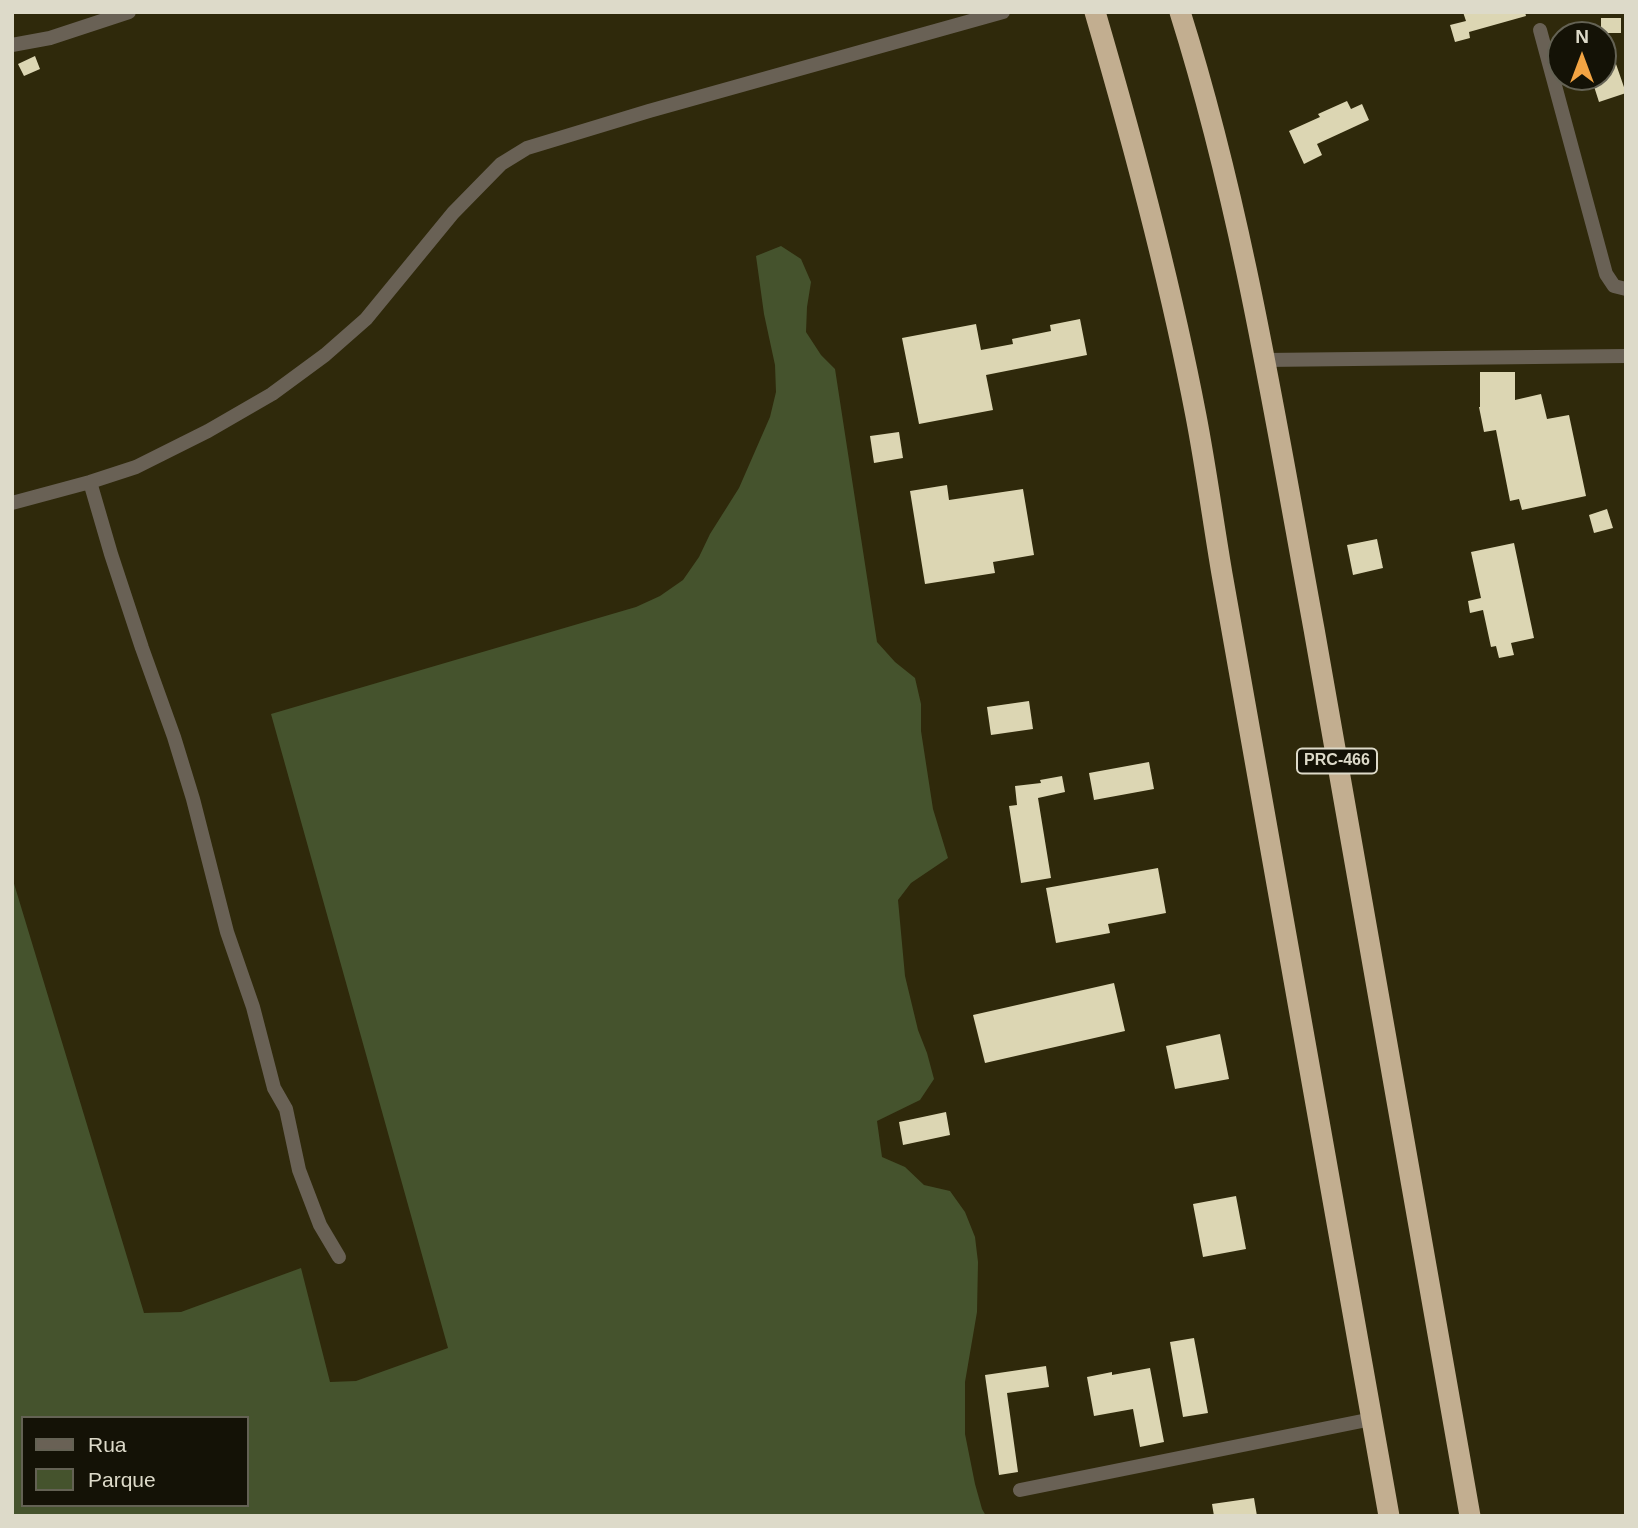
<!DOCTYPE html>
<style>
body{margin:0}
#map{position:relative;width:1638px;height:1528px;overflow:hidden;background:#2f290b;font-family:Helvetica,sans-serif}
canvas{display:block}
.frame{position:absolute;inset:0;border:14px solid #dddac9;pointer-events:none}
.legend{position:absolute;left:21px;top:1416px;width:228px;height:91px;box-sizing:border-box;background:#141206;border:2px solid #646254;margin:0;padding:9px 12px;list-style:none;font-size:21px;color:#dddac9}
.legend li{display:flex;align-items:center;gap:14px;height:35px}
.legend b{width:35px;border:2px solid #646254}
.north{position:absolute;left:1547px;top:21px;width:70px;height:70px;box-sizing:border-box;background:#141206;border:2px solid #646254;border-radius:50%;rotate:0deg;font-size:19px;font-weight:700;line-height:28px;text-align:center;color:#dddac9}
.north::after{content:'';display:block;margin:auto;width:24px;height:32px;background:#f3a443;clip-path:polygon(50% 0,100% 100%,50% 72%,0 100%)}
</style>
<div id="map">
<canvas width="1638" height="1528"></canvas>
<div class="frame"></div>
<ul class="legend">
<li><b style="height:9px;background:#696155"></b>Rua</li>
<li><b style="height:19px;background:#45532d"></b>Parque</li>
</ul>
<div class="north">N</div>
</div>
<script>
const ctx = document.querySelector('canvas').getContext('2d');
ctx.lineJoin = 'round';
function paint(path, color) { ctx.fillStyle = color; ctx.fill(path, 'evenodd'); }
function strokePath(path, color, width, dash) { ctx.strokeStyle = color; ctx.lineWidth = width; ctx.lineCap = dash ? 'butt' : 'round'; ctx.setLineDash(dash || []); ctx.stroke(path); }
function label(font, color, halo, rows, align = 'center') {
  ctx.font = font + ' Helvetica,sans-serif'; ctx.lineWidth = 7; ctx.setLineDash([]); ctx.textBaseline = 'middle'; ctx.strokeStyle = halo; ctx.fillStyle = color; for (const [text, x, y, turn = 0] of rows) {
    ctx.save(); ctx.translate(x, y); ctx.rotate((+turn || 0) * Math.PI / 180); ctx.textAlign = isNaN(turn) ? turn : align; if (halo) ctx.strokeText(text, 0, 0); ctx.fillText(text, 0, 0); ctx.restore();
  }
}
paint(new Path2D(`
 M 781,246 L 801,259 L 811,282 L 807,307 L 806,332 L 821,355 L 835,369 L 877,642 L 895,662 L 915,678 L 921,704 L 921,731 L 933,809 L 948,858 L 911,883 L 898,900 L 905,976 L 918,1030 L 927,1053 L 934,1079 L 920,1100 L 877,1121 L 882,1157 L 905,1167 L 924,1185 L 950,1191 L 965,1212 L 975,1237 L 978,1262 L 977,1312 L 965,1382 L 965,1434 L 975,1484 L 982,1509 L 986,1516 L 12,1516 L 12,877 L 144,1313 L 181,1312 L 301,1268 L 330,1382 L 356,1381 L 448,1348 L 271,714 L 636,607 L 660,596 L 683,580 L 699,557 L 710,534 L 739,488 L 770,417 L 776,392 L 775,365 L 764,314 L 756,256 ZM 23,1418 L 247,1418 L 247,1505 L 23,1505 Z`), '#45532d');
paint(new Path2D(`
 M 1463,12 L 1525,12 L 1526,16 L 1469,32 L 1470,38 L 1455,42 L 1450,25 L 1466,21 Z
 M 1601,18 L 1621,18 L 1621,33 L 1601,33 Z
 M 35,56 L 40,69 L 24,76 L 18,64 Z
 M 1616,64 L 1626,93 L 1599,102 L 1591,77 L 1603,77 L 1603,69 Z
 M 1347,101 L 1351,109 L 1362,104 L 1369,120 L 1317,144 L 1322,155 L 1304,164 L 1289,131 L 1320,117 L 1318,114 Z
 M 1080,319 L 1087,355 L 986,375 L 993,410 L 919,424 L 902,338 L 976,324 L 981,350 L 1013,344 L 1012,339 L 1051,331 L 1050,325 Z
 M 1480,372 L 1515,372 L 1515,400 L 1541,394 L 1547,419 L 1569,415 L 1586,496 L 1522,510 L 1519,499 L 1510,501 L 1496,430 L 1484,432 L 1479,407 L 1480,407 Z
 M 899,432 L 903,458 L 874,463 L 870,436 Z
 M 947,485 L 949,500 L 1023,489 L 1034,555 L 993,562 L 995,573 L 925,584 L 910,491 Z
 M 1607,509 L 1613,528 L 1594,533 L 1589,515 Z
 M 1377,539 L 1383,568 L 1353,575 L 1347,545 Z
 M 1514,543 L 1534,638 L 1511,643 L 1514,655 L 1499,658 L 1496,646 L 1491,647 L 1483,610 L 1470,613 L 1468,601 L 1481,598 L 1471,552 Z
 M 1029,701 L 1033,729 L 991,735 L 987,707 Z
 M 1149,762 L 1154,789 L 1094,800 L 1089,773 Z
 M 1062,776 L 1065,792 L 1038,798 L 1051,878 L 1021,883 L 1009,806 L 1017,805 L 1015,786 L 1041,783 L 1040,780 Z
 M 1158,868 L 1166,913 L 1108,924 L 1110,933 L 1056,943 L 1046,888 Z
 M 1114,983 L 1125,1031 L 985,1063 L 973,1015 Z
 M 1220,1034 L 1229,1079 L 1175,1089 L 1166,1046 Z
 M 946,1112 L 950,1135 L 903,1145 L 899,1122 Z
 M 1236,1196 L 1246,1249 L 1203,1257 L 1193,1204 Z
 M 1194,1338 L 1208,1413 L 1183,1417 L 1170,1342 Z
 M 1046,1366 L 1049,1387 L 1007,1393 L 1018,1472 L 999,1475 L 985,1375 Z
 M 1150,1368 L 1164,1442 L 1140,1447 L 1133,1409 L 1094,1416 L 1087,1377 L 1112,1372 L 1112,1375 Z
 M 1254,1498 L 1257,1516 L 1214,1516 L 1212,1504 Z`), '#dcd6b3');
strokePath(new Path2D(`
 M 1540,30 L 1606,274 L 1614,286 L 1626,289
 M 12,45 L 50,38 L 129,12
 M 1264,360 L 1626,356
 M 90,482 L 111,554 L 142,648 L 174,737 L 193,799 L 227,932 L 253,1007 L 274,1088 L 286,1109 L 299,1170 L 320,1225 L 339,1257
 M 12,503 L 90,482 L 136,467 L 208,431 L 272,394 L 325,355 L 366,319 L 453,213 L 501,164 L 527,148 L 649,111 L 1003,12
 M 1020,1490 L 1372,1419`), '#696155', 14);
strokePath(new Path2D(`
 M 1095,12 C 1134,145 1170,280 1196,416 C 1206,468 1213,521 1222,574 L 1389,1516
 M 1180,12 C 1243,212 1276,423 1314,629 C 1367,924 1417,1220 1470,1516`), '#c2ae90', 21);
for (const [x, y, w] of [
 [1337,761,80]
]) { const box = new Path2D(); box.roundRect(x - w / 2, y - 12.5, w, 25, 5); ctx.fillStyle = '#141206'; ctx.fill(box); strokePath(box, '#dddac9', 2); }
label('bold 16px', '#dddac9', null, [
 ["PRC-466",1337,761]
]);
</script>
